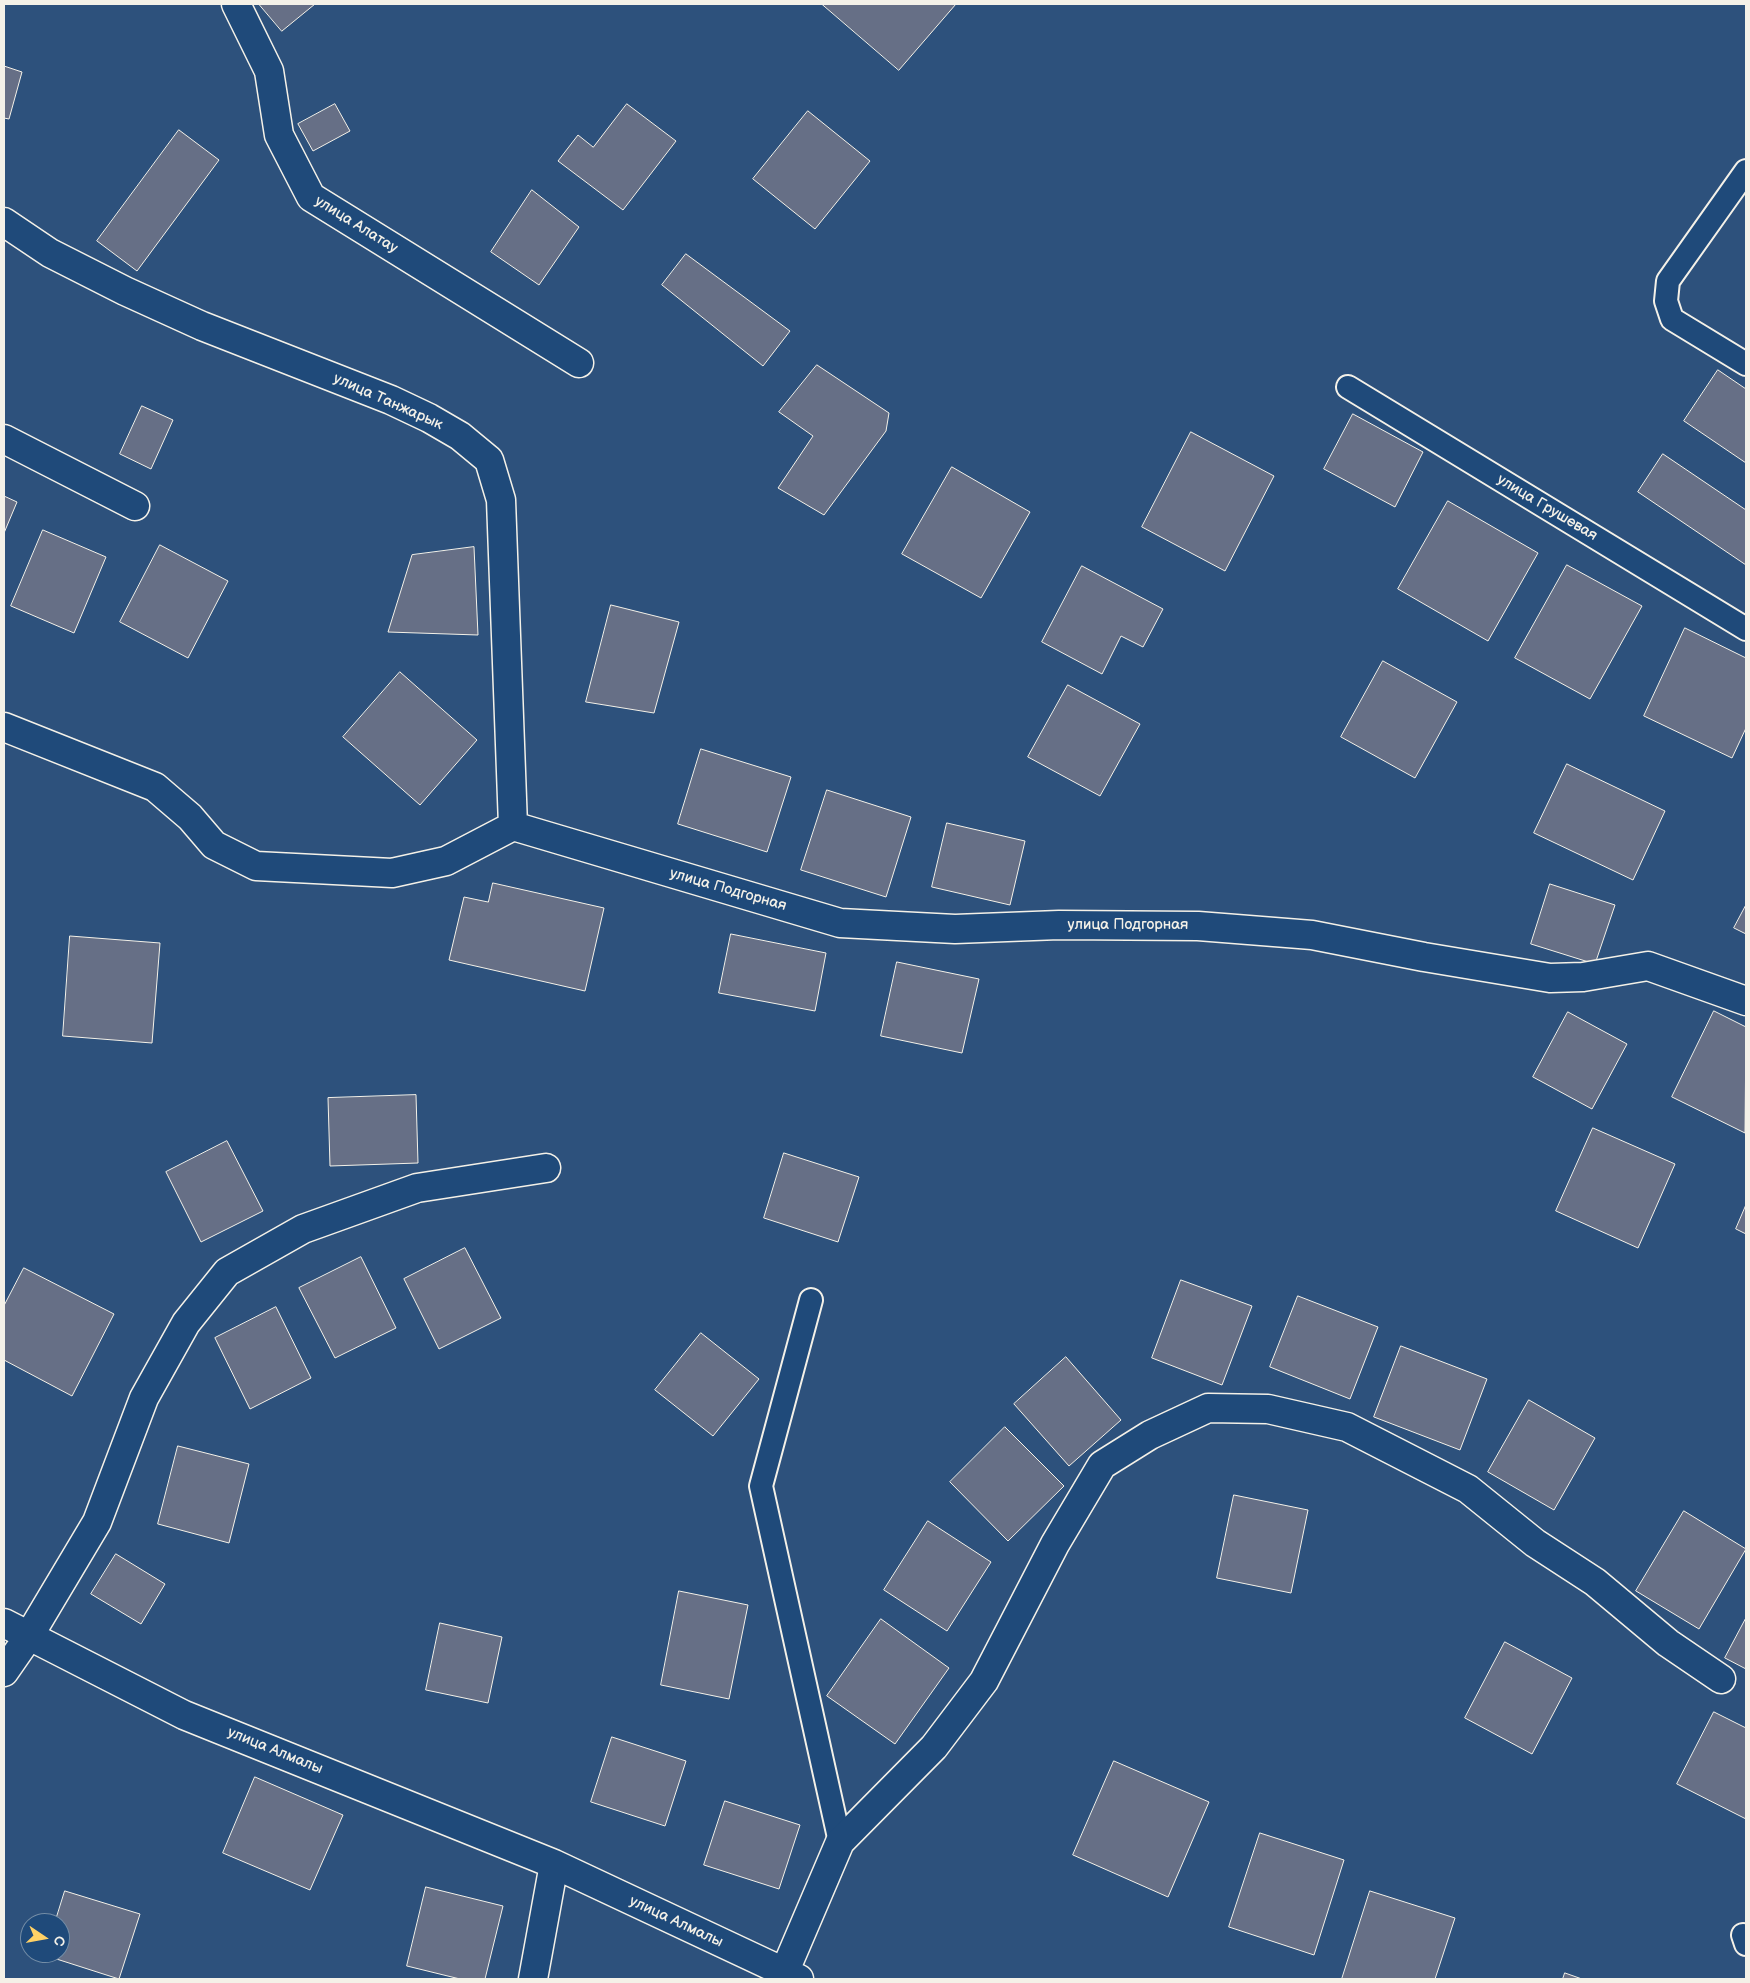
<!DOCTYPE html>
<meta charset="utf-8">
<style>
body{margin:0}
#map{position:relative;width:1750px;height:1983px;overflow:hidden;background:#2d517c;font-family:"Balsamiq Sans",sans-serif}
canvas{display:block}
.frame{position:absolute;inset:0;border:5px solid #f4f1e8;pointer-events:none}
.north{position:absolute;left:20px;top:1913px;width:50px;height:50px;box-sizing:border-box;background:#1f4a7a;border:1px solid #748da6;border-radius:50%;rotate:102deg;font-size:14px;font-weight:700;line-height:20px;text-align:center;color:#f4f1e8}
.north::after{content:'';display:block;margin:auto;width:18px;height:22px;background:#ffd166;clip-path:polygon(50% 0,100% 100%,50% 72%,0 100%)}
</style>
<div id="map">
<canvas width="1750" height="1983"></canvas>
<div class="frame"></div>
<div class="north">С</div>
</div>
<script>
const ctx = document.querySelector('canvas').getContext('2d');
ctx.lineJoin = 'round';
function paint(path, color) { ctx.fillStyle = color; ctx.fill(path, 'evenodd'); }
function strokePath(path, color, width, dash) { ctx.strokeStyle = color; ctx.lineWidth = width; ctx.lineCap = dash ? 'butt' : 'round'; ctx.setLineDash(dash || []); ctx.stroke(path); }
function label(font, color, halo, rows, align = 'center') {
  ctx.font = font + ' "Balsamiq Sans",sans-serif'; ctx.lineWidth = 5; ctx.setLineDash([]); ctx.textBaseline = 'middle'; ctx.strokeStyle = halo; ctx.fillStyle = color; for (const [text, x, y, turn = 0] of rows) {
    ctx.save(); ctx.translate(x, y); ctx.rotate((+turn || 0) * Math.PI / 180); ctx.textAlign = isNaN(turn) ? turn : align; if (halo) ctx.strokeText(text, 0, 0); ctx.fillText(text, 0, 0); ctx.restore();
  }
}
const building = new Path2D(`
 M 259,4 L 315,4 L 282,31 Z
 M 822,4 L 956,4 L 899,70 Z
 M 4,66 L 22,72 L 9,119 L 4,118 Z
 M 335,104 L 350,131 L 313,151 L 298,124 Z
 M 627,104 L 676,141 L 623,210 L 558,161 L 578,135 L 593,147 Z
 M 808,111 L 870,161 L 815,229 L 753,179 Z
 M 179,130 L 219,160 L 137,271 L 97,241 Z
 M 532,190 L 579,227 L 539,285 L 491,252 Z
 M 686,254 L 790,331 L 763,366 L 662,285 Z
 M 817,365 L 889,413 L 886,431 L 824,515 L 778,488 L 813,436 L 779,412 Z
 M 1718,370 L 1746,389 L 1746,463 L 1684,421 Z
 M 142,406 L 173,420 L 151,469 L 120,454 Z
 M 1353,414 L 1423,452 L 1395,507 L 1324,469 Z
 M 1191,432 L 1274,476 L 1225,571 L 1142,527 Z
 M 1663,454 L 1746,510 L 1746,565 L 1638,492 Z
 M 952,467 L 1030,512 L 981,598 L 902,554 Z
 M 4,496 L 17,502 L 4,533 Z
 M 1448,501 L 1538,553 L 1488,641 L 1398,589 Z
 M 43,530 L 106,557 L 74,633 L 11,606 Z
 M 160,545 L 228,581 L 188,658 L 120,622 Z
 M 474,547 L 478,635 L 388,632 L 412,555 Z
 M 1567,565 L 1642,606 L 1590,699 L 1515,658 Z
 M 1082,566 L 1163,609 L 1143,647 L 1121,636 L 1102,674 L 1042,642 Z
 M 611,605 L 679,622 L 654,713 L 586,702 Z
 M 1685,628 L 1746,658 L 1746,728 L 1732,758 L 1644,716 Z
 M 1383,661 L 1457,702 L 1415,778 L 1341,737 Z
 M 400,672 L 477,740 L 420,805 L 343,737 Z
 M 1068,685 L 1140,724 L 1100,796 L 1028,757 Z
 M 701,749 L 791,777 L 767,852 L 678,824 Z
 M 1567,764 L 1665,811 L 1633,880 L 1534,833 Z
 M 827,790 L 911,817 L 886,897 L 801,870 Z
 M 947,823 L 1025,841 L 1010,905 L 932,887 Z
 M 493,883 L 604,908 L 585,991 L 449,960 L 464,897 L 488,902 Z
 M 1550,884 L 1615,905 L 1595,964 L 1531,944 Z
 M 1746,905 L 1746,934 L 1734,928 Z
 M 731,934 L 826,953 L 815,1011 L 719,993 Z
 M 70,936 L 160,943 L 152,1043 L 63,1036 Z
 M 897,962 L 979,979 L 962,1053 L 881,1036 Z
 M 1714,1011 L 1746,1027 L 1745,1133 L 1672,1097 Z
 M 1568,1012 L 1627,1044 L 1592,1109 L 1533,1077 Z
 M 416,1095 L 418,1163 L 330,1166 L 328,1098 Z
 M 1593,1128 L 1675,1164 L 1638,1248 L 1556,1211 Z
 M 227,1141 L 263,1211 L 201,1242 L 166,1172 Z
 M 784,1153 L 859,1177 L 838,1242 L 764,1218 Z
 M 1746,1205 L 1746,1234 L 1736,1229 Z
 M 465,1248 L 501,1318 L 439,1349 L 404,1279 Z
 M 361,1257 L 396,1328 L 335,1358 L 299,1288 Z
 M 24,1268 L 114,1314 L 72,1396 L 4,1360 L 4,1306 Z
 M 1181,1280 L 1252,1306 L 1222,1385 L 1152,1358 Z
 M 1298,1296 L 1378,1327 L 1350,1399 L 1270,1367 Z
 M 276,1307 L 311,1378 L 250,1409 L 215,1338 Z
 M 701,1333 L 759,1379 L 713,1436 L 655,1390 Z
 M 1401,1346 L 1487,1379 L 1460,1450 L 1374,1417 Z
 M 1066,1357 L 1121,1420 L 1069,1466 L 1014,1404 Z
 M 1529,1400 L 1595,1438 L 1554,1510 L 1488,1472 Z
 M 1005,1427 L 1064,1486 L 1008,1541 L 950,1482 Z
 M 178,1446 L 249,1464 L 229,1543 L 158,1524 Z
 M 1234,1495 L 1308,1510 L 1291,1593 L 1217,1578 Z
 M 1684,1511 L 1746,1549 L 1699,1629 L 1636,1591 Z
 M 928,1521 L 991,1562 L 947,1631 L 884,1590 Z
 M 116,1554 L 165,1584 L 141,1624 L 91,1594 Z
 M 679,1591 L 748,1605 L 729,1699 L 661,1685 Z
 M 1746,1618 L 1746,1669 L 1725,1658 Z
 M 881,1619 L 949,1668 L 895,1744 L 827,1696 Z
 M 440,1623 L 502,1637 L 488,1703 L 426,1690 Z
 M 1505,1642 L 1572,1678 L 1532,1754 L 1465,1718 Z
 M 1714,1712 L 1746,1728 L 1746,1819 L 1677,1784 Z
 M 612,1737 L 686,1761 L 665,1826 L 591,1802 Z
 M 1114,1761 L 1209,1802 L 1168,1897 L 1073,1855 Z
 M 255,1777 L 343,1815 L 310,1890 L 223,1853 Z
 M 725,1801 L 800,1825 L 779,1889 L 704,1865 Z
 M 1260,1833 L 1344,1860 L 1314,1955 L 1229,1927 Z
 M 426,1887 L 503,1906 L 485,1979 L 460,1979 L 407,1966 Z
 M 65,1891 L 140,1914 L 119,1979 L 44,1955 L 45,1953 L 60,1953 L 60,1923 L 55,1923 Z
 M 1370,1891 L 1455,1918 L 1435,1979 L 1342,1979 Z
 M 1565,1973 L 1582,1979 L 1563,1979 Z`);
paint(building, '#666f86');
strokePath(building, '#f4f1e8', 1);
const service = new Path2D(`
 M 1746,171 L 1668,281 L 1666,301 L 1672,319 L 1746,364
 M 1348,387 L 1746,629
 M 811,1300 L 761,1486 L 840,1842
 M 1743,1935 L 1746,1944`);
const minor = new Path2D(`
 M 236,4 L 269,71 L 279,135 L 311,197 L 579,363
 M 4,222 L 50,253 L 125,291 L 202,326 L 391,400 L 429,418 L 460,436 L 489,460 L 501,500 L 513,826
 M 4,439 L 135,506
 M 4,727 L 155,787 L 190,817 L 214,845 L 256,866 L 392,873 L 446,861 L 513,826
 M 513,826 L 840,923 L 955,929 L 1059,925 L 1198,926 L 1312,935 L 1424,957 L 1550,978 L 1583,977 L 1648,966 L 1746,1001
 M 4,1623 L 184,1715 L 554,1864 L 799,1979
 M 4,1672 L 29,1636 L 97,1522 L 144,1398 L 186,1323 L 227,1272 L 303,1229 L 417,1188 L 546,1168
 M 784,1973 L 840,1842 L 934,1747 L 984,1681 L 1055,1544 L 1102,1465 L 1150,1435 L 1208,1408 L 1268,1409 L 1347,1427 L 1468,1489 L 1535,1543 L 1595,1582 L 1668,1643 L 1721,1679
 M 533,1979 L 554,1864`);
strokePath(service, '#f4f1e8', 26);
strokePath(minor, '#f4f1e8', 31);
strokePath(service, '#1f4a7a', 22);
strokePath(minor, '#1f4a7a', 28);
label('15px', '#f4f1e8', '#1f4a7a', [
 ["улица Алатау",356,225,32],
 ["улица Танжарык",388,402,24],
 ["улица Грушевая",1547,508,31],
 ["улица Подгорная",728,890,16],
 ["улица Подгорная",1128,925],
 ["улица Алмалы",275,1751,22],
 ["улица Алмалы",676,1922,25]
]);
</script>
